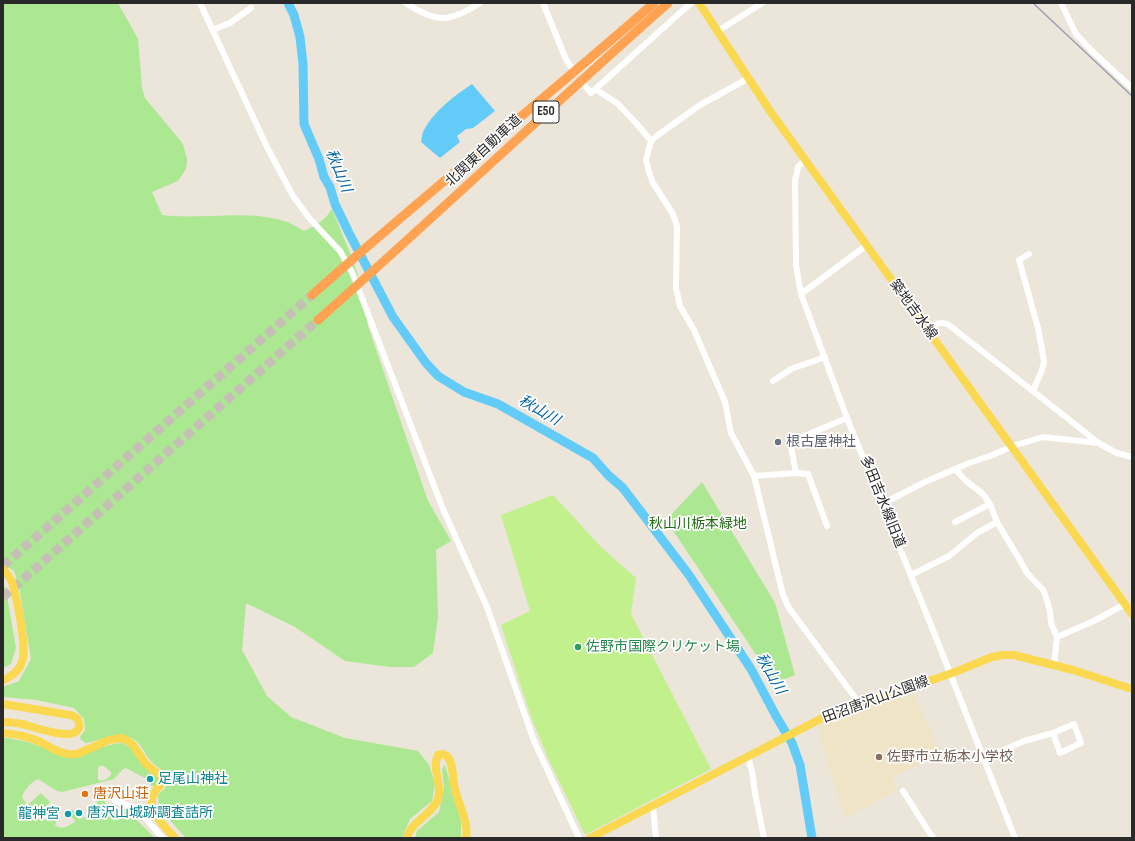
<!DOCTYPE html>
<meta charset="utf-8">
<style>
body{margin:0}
#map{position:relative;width:1135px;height:841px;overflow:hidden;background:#ece5d9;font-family:"Sofia Sans Condensed",sans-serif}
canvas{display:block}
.frame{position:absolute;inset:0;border:4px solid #292929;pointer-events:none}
</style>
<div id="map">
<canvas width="1135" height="841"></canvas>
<div class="frame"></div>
</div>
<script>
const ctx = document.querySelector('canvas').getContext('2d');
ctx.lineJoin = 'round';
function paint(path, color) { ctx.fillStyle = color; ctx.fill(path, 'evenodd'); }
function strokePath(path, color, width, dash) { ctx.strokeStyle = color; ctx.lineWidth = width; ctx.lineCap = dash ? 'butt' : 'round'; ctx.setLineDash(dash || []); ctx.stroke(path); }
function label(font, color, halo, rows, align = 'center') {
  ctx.font = font + ' "Sofia Sans Condensed","Noto Sans JP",sans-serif'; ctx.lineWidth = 3.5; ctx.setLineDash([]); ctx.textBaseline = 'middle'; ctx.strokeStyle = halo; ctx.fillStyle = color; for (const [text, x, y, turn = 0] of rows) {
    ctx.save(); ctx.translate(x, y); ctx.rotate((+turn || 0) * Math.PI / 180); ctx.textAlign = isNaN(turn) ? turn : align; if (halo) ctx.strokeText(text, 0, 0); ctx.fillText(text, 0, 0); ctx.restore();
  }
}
paint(new Path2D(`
 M 913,692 L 941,753 L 892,778 L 898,790 L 859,811 L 848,817 L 845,817 L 827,762 L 818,729 L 821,724 L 829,720 L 862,707 Z`), '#f0e4c7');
paint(new Path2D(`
 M 3,3 L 118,3 L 138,39 L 142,88 L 145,98 L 183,144 L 187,159 L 186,169 L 178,181 L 152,192 L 162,215 C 201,220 246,209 284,221 C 291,223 297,227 304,231 C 316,226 325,220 332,209 L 352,258 L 358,276 L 368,326 L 428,501 L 451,541 L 436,550 L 438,617 L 433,653 L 414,667 L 390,667 L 345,661 L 295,627 L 246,603 L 242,650 L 267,696 L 291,717 L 345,738 L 418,751 L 429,765 L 435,784 L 432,801 L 410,819 L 402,838 L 186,838 L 159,808 L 158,795 L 165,788 L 168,781 C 166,771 159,769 152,762 C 146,756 143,748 137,742 C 125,730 100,740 86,743 L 81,740 L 80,737 L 85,730 L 84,719 L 74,708 L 36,700 L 3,697 L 3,687 L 19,681 L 31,659 L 19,586 L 14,571 L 3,564 Z
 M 702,482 L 775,603 L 795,675 L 775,683 L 666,520 Z
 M 3,583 L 6,590 L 16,648 L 11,664 L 3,668 Z
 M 3,738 L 8,738 L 28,742 L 58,753 L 88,752 L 113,744 L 122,743 L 130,747 L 159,779 L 155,786 L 152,786 L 145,778 L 126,768 L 123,769 L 114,779 L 62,792 L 57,791 L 38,779 C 31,782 24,790 22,797 L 35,818 L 47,820 L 55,817 L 57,819 L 55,825 C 61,830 69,827 75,821 L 74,819 L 67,815 L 65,812 L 73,810 L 77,818 L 80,819 L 99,811 L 96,799 L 103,797 L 107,807 L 114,805 L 116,808 L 119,807 L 125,809 L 155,838 L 3,838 ZM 104,766 L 111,772 L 111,775 L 107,779 L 100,781 L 98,779 L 98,769 L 99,766 Z
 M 445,765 L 461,822 L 461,838 L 415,838 L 417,831 L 439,812 L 444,788 L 442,769 Z
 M 41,793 L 50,802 L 45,808 L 34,814 L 29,804 Z`), '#ace791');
paint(new Path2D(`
 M 553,495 L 602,548 L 636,578 L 631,614 L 711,769 L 587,834 L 584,833 L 548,758 L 531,717 L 501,625 L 530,611 L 501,515 Z`), '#c2f08c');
paint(new Path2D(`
 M 472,84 L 495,111 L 473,128 L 466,129 L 457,136 L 460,142 L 440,158 L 421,142 C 422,138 422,133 424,130 C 434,111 454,96 472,84 Z`), '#63cbf7');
strokePath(new Path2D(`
 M 288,3 L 294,15 L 300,37 L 303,64 L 304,124 L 319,159 L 324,177 L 330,187 L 335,204 L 349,233 L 393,317 L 426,363 L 438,376 L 464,392 L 498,404 L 593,458 L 608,475 L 623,488 L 689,575 L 751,669 L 776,716 L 792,743 L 800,765 L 812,838`), '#63cbf7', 9);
strokePath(new Path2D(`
 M 3,566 L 312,295
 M 3,597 L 318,320`), '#c5bfb6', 9, [9, 4.5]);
strokePath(new Path2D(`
 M 200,3 L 267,147 L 293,196 L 310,219 L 340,251 L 352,272 L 443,509 L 487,607 L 534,741 L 579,838
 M 406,3 C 436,23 449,23 480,3
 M 543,3 L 565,57 L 570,66
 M 1061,3 L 1076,34 L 1091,50 L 1132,88
 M 212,30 L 230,23 L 251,8
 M 718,31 L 762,3
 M 749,78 L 700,105 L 658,135 L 651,141 L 646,160 L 650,175 L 653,183 L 673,214 L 677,226 L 676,288 L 680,306 L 694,330 L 725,402 L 731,433 L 754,476 L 783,595 L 789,608 L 859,703
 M 585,86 L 591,93 L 691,3
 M 595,89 L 617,103 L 636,123 L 651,141
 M 805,160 L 798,167 L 795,181 L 796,265 L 801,294 L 847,418 L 933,630 L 1015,838
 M 1029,254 L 1019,260 L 1038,328 L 1044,361 L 1042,370 L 1033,391
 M 801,294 L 867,245
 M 928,330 C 935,325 940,320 949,325 L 1100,444 L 1117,453 L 1132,457
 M 773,381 L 791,369 L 825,357
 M 955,469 L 966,481 L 983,494 L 990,504 L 997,522 L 1021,562 L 1027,573 L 1044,591 L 1050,611 L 1051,623 L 1057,637 L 1054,665
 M 796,473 L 790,442 L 847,418
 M 754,476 L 796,473 L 808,474 L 827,526
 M 882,504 L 925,482 L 969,463 L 990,456 L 1013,446 L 1043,437 L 1099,443
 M 955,522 L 990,504
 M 911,575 L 949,556 L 977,533 L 997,522
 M 1057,637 L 1094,621 L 1125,604
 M 748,757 L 752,771 L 755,793 L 764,838
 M 983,759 L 1024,741 L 1053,733 L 1074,724 L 1081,743 L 1060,753 L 1053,733
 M 903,791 L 933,838
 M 115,801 L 136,808 L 163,838
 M 653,806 L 656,838`), '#fff', 6);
strokePath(new Path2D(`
 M 699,3 L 770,111 L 1132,614
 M 3,569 C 7,573 11,579 13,585 C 17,600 26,643 23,658 C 21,669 13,676 3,680
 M 3,704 L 70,715 C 75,716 78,718 79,723 C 83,746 31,726 22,724 C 16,723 9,722 3,722
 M 3,733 C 15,734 27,736 38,741 C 51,747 61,756 77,754 L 109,740 L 121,738 L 128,741 L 133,745 L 146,764 L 162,777 C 163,784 158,787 154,793 C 145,809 165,827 175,838
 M 407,838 C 411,821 432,815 438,799 C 443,784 431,770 438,755 L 443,754 L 447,756 C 454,764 452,778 455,789 C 458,805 469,821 466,838
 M 590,838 L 832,713 L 859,703 L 918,685 L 955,672 L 992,657 L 1003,655 L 1014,655 L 1073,670 L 1132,689`), '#fad850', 8);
strokePath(new Path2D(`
 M 312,295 C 424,195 541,102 654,3
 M 318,320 C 436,216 550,107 668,3`), '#ffa251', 9);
strokePath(new Path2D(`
 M 1033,3 L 1132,96`), '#9c9eb5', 1.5);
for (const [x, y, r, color] of [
 [778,442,4,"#6b7280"],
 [578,647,4,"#2e9e5b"],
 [879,757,4,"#8d6e63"],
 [150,779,4,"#0f9aa8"],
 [85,794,4,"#e8710a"],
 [79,813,4,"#0f9aa8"],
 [68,814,4,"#0f9aa8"]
]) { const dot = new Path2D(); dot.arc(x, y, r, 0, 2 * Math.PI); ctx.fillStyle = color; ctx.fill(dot); strokePath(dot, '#fff', 1.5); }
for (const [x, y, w] of [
 [546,112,26]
]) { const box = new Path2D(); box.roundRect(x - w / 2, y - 11, w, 22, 3); ctx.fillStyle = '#fff'; ctx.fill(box); strokePath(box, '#292929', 1); }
label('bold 13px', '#292929', null, [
 ["E50",546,112]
]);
label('14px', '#292929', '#fff', [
 ["北関東自動車道",484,151,-43],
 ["築地吉水線",913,310,54],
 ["多田吉水線旧道",882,502,68],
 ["田沼唐沢山公園線",876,700,-20]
]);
label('14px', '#5b616d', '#fff', [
 ["根古屋神社",786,442]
], 'left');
label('14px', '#236a14', '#fff', [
 ["秋山川栃本緑地",698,524]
]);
label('14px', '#27864d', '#fff', [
 ["佐野市国際クリケット場",586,647]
], 'left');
label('14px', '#785e54', '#fff', [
 ["佐野市立栃本小学校",887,757]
], 'left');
label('14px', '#0d838f', '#fff', [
 ["足尾山神社",158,779],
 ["唐沢山城跡調査詰所",87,813],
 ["龍神宮",60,814,"right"]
], 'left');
label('14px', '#c56008', '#fff', [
 ["唐沢山荘",93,794]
], 'left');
label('italic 15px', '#0466a2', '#fff', [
 ["秋山川",338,171,68],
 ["秋山川",539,411,30],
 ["秋山川",770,674,60]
]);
</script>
